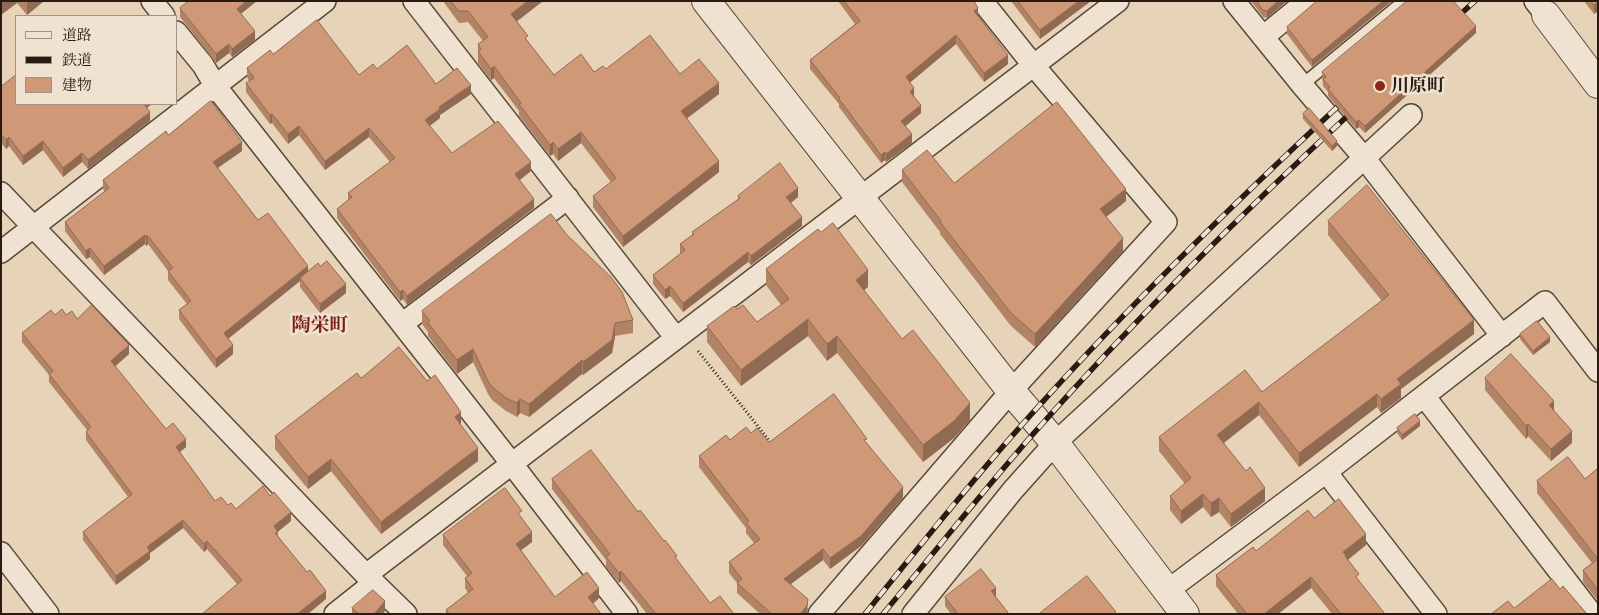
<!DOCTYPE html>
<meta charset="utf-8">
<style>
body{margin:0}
#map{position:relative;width:1599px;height:615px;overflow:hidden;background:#e7d3b7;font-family:"Old Standard TT","Noto Serif JP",serif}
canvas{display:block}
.frame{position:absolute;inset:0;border:2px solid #291b12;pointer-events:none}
.legend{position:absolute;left:15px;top:15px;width:162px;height:90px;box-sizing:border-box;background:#efe2d0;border:1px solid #a09284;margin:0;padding:6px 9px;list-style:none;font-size:15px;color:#291b12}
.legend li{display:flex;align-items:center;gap:10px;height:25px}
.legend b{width:25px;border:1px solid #a09284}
</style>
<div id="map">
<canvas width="1599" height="615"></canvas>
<div class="frame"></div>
<ul class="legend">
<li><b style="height:6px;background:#efe2d0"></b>道路</li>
<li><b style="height:6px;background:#291b12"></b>鉄道</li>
<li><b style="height:14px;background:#cf9876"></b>建物</li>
</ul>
</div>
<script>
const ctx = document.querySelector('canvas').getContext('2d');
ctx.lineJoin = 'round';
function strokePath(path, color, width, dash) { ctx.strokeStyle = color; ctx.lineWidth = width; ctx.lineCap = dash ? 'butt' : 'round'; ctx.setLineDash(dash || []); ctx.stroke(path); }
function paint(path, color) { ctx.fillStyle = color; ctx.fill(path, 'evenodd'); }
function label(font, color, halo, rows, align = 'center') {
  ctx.font = font + ' "Old Standard TT","Noto Serif JP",serif'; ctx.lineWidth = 5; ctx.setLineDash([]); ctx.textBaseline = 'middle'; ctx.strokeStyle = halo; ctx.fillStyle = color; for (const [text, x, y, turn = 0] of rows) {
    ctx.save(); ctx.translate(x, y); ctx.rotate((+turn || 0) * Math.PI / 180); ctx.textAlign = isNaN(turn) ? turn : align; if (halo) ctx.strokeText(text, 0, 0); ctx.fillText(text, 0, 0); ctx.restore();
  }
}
const service = new Path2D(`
 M 1302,85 L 1404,1`);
const minor = new Path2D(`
 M 152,1 L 164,16
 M 414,1 L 676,338
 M 1234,1 L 1302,85 L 1365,159 L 1502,336
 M 1535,1 L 1546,15
 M 176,32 L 203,65 L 216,87 L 512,464 L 627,614
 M 1263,37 L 1307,1
 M 1,193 L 366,575 L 406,614
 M 1,252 L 325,1
 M 402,324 L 568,198
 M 1424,396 L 1592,614
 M 1326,472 L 1436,614
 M 1,553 L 48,614
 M 366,575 L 1118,1
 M 1167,591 L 1326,472 L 1545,302 L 1598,371
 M 335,614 L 374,583
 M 819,614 L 1011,391 L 1166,222 L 1034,66 L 982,1
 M 913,614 L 1013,490 L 1055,443 L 1411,115`);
const tertiary = new Path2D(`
 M 706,1 L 1011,391 L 1055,443 L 1185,614
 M 1546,15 L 1598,84`);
strokePath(service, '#58493b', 14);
strokePath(minor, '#58493b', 24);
strokePath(tertiary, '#58493b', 30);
strokePath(new Path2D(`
 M 698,351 L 772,444`), '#291b12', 3, [1, 2.5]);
strokePath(service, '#efe2d0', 11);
strokePath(minor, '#efe2d0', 21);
strokePath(tertiary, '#efe2d0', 28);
const rail = new Path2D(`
 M 1453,21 L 1475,1
 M 865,614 C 913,554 961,494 1012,436 C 1117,317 1231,206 1347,98
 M 883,614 C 933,554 982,492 1034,433 C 1135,319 1244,211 1356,108`);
strokePath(rail, '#291b12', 5.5);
strokePath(rail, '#efe2d0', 4, [11]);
paint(new Path2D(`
 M 1,1 L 44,1 L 27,15 L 17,3 Z
 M 443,1 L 543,1 L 517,21 L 528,42 L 554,75 L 594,72 L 606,69 L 680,74 L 719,94 L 687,118 L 719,172 L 623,247 L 593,207 L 593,196 L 611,182 L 581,143 L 558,161 L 553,154 L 550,156 L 519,116 L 519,111 L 494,78 L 491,80 L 478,63 L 478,44 L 483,41 L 468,22 L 459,23 Z
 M 838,1 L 974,1 L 978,17 L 1008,64 L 984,82 L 956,44 L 910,82 L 914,96 L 921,113 L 905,126 L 912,143 L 886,162 L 885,160 L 881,163 L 839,107 L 839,104 L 810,69 L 810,60 L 855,24 Z
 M 1011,1 L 1091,1 L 1040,39 Z
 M 1251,1 L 1287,1 L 1267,18 L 1263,17 Z
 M 1584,1 L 1598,1 L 1598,11 L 1594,14 Z
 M 1315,3 L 1312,67 L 1287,34 L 1287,27 Z
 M 180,8 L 241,14 L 255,40 L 232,57 L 229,53 L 216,63 L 180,17 Z
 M 1476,33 L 1365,133 L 1359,127 L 1356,129 L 1328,96 L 1328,92 L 1323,86 L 1322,72 Z
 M 273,54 L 359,75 L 377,69 L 436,84 L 471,94 L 440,115 L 440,118 L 430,126 L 452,153 L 531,171 L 520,180 L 534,208 L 407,305 L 403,299 L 400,301 L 337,218 L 337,209 L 348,200 L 348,193 L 390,162 L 369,137 L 325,170 L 299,135 L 288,144 L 272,123 L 270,124 L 246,92 L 246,83 L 249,81 L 247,77 L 247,68 Z
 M 1,87 L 147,108 L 150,121 L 88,169 L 82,162 L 63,177 L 43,150 L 23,165 L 9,146 L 6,149 L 1,143 Z
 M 1303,114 L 1337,146 L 1332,151 L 1303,119 Z
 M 168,135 L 242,151 L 218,168 L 258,220 L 308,272 L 320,266 L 346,293 L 320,313 L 300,287 L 300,281 L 228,339 L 233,354 L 216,368 L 179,319 L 179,310 L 187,304 L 168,280 L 168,271 L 148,244 L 146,246 L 145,244 L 104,275 L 90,257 L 86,259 L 65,231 L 65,222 L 105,192 L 103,189 L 103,180 Z
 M 902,170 L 954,183 L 1126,201 L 1106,217 L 1123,251 L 1035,347 L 1011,326 L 940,234 L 940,232 L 902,182 Z
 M 738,196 L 798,197 L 791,203 L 802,226 L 751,265 L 748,262 L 683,312 L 670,296 L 665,299 L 653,284 L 653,275 L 680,254 L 680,244 L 692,235 L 692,232 L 738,200 Z
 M 1328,221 L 1474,334 L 1401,389 L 1401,398 L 1381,413 L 1377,407 L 1299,467 L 1259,415 L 1224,443 L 1265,501 L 1231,527 L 1219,512 L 1211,517 L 1203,507 L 1181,524 L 1170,510 L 1170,496 L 1185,484 L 1159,451 L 1159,437 L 1262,392 L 1382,301 L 1328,235 Z
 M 766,269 L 868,287 L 864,290 L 902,339 L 970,420 L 954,438 L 923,462 L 837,353 L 827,361 L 808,336 L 741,386 L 707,342 L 707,326 L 737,309 L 757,322 L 781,305 L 766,285 Z
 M 422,311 L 633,320 L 633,333 L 615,336 L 612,353 L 583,375 L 582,374 L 529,417 L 520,413 L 517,417 L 506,411 L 492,400 L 488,394 L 473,362 L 457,374 L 428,336 L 428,332 L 422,324 Z
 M 55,315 L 66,315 L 77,319 L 129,354 L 115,366 L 166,429 L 186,447 L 180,452 L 215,501 L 236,509 L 291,521 L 278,531 L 278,536 L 326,599 L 237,584 L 207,549 L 204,552 L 183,528 L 150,553 L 150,559 L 116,585 L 83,540 L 83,532 L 128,497 L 86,440 L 86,432 L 87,430 L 49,382 L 49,375 L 22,342 L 22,333 Z
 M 1520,334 L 1550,342 L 1533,355 L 1520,339 Z
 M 361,378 L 461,425 L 478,461 L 381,534 L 331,471 L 308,489 L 275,449 L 275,436 Z
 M 1485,378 L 1554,410 L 1572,443 L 1551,461 L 1528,436 L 1526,439 L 1485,390 Z
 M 1420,426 L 1402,440 L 1397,433 L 1397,428 Z
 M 751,433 L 769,442 L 867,443 L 903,498 L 861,546 L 830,569 L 823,560 L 791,584 L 808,609 L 807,614 L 760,614 L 737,593 L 737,583 L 729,573 L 729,562 L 754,543 L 746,533 L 746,528 L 699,467 L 699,456 L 730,440 Z
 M 1598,468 L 1598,601 L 1583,582 L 1583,570 L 1592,563 L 1537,493 L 1537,481 L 1585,479 Z
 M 552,479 L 638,512 L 710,603 L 734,614 L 647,614 L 621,581 L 619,583 L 606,567 L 606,560 L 552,489 Z
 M 522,518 L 532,542 L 521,550 L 555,597 L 599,598 L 593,604 L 601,614 L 446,614 L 446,610 L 468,593 L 465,588 L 465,578 L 467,576 L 443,545 L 443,535 Z
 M 1314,518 L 1366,545 L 1348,560 L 1359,581 L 1385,614 L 1332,614 L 1311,588 L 1278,614 L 1238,614 L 1216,586 L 1216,575 L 1256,551 Z
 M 945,597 L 996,597 L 1009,614 L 951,614 L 945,606 Z
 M 352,608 L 385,611 L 382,614 L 352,614 Z`), '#b28365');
paint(new Path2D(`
 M 2,1 L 17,1 L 17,3 L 1,15 L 1,2 Z
 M 28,1 L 44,1 L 27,15 L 27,2 Z
 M 246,1 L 257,1 L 237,17 L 237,9 Z
 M 528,1 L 543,1 L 511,26 L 511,14 Z
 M 1079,1 L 1091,1 L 1040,39 L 1040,30 Z
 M 1278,1 L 1287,1 L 1267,18 L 1267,11 Z
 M 1383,1 L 1392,1 L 1312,67 L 1312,60 Z
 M 1598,2 L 1598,11 L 1594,14 L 1594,5 Z
 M 978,8 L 978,17 L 974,20 L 974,11 Z
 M 1476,26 L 1476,33 L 1365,133 L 1365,126 Z
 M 255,31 L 255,40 L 232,57 L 232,49 Z
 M 956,35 L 956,44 L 906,86 L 906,77 Z
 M 229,44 L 229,53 L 216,63 L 216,54 Z
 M 1008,55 L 1008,64 L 984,82 L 984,73 Z
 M 494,66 L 494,78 L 491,80 L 491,69 Z
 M 719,83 L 719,94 L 681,123 L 681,111 Z
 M 471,85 L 471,94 L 440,115 L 440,118 L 425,129 L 425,120 L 439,107 Z
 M 914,88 L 914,97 L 910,92 Z
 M 143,104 L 152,104 L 143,111 Z
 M 921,105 L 921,113 L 901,130 L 901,121 Z
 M 150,112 L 150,121 L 88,169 L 88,160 Z
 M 272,114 L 272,123 L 270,124 L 270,115 Z
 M 1359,120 L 1359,127 L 1356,129 L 1356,122 Z
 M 299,126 L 299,135 L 288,144 L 288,134 Z
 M 369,128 L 369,137 L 325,170 L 325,161 Z
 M 581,132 L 581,143 L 558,161 L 558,149 Z
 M 912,134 L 912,143 L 886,162 L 886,154 Z
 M 9,137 L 9,146 L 6,149 L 6,140 Z
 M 43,141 L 43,150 L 23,165 L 23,156 Z
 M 1337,141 L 1337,146 L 1332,151 L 1332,146 Z
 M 242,142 L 242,151 L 213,171 L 213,162 Z
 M 553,142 L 553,154 L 550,156 L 550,145 Z
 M 885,152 L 885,160 L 881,163 L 881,155 Z
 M 82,153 L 82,162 L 63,177 L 63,168 Z
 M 719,161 L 719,172 L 623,247 L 623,236 Z
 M 531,162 L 531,171 L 515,183 L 515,174 Z
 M 798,188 L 798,197 L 786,206 L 786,197 Z
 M 1126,189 L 1126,201 L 1100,222 L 1100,209 Z
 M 534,199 L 534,208 L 407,305 L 407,296 Z
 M 802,217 L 802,226 L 751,265 L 751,256 Z
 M 145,235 L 145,244 L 104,275 L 104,266 Z
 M 148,236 L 148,244 L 146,246 L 146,237 Z
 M 1123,238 L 1123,251 L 1035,347 L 1035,334 Z
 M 90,248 L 90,257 L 86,259 L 86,251 Z
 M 748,252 L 748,262 L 683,312 L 683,303 Z
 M 308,266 L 308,275 L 300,278 L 300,281 L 224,342 L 224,333 Z
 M 868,270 L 868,287 L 856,296 L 856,280 Z
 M 346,284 L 346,293 L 320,313 L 320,304 Z
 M 670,286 L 670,296 L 665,299 L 665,290 Z
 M 403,290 L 403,299 L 400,301 L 400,292 Z
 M 808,319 L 808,336 L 741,386 L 741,370 Z
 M 1474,320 L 1474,334 L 1401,389 L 1401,398 L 1381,413 L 1381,399 L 1397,379 Z
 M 615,323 L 615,336 L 612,353 L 583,375 L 583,362 Z
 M 837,336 L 837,353 L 827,361 L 827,344 Z
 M 1550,337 L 1550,342 L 1533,355 L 1533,351 Z
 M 129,345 L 129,354 L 111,370 L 111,361 Z
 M 233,345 L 233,354 L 216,368 L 216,359 Z
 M 473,349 L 473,362 L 457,374 L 457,360 Z
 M 582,360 L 582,374 L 529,417 L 529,404 Z
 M 1377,394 L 1377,407 L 1299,467 L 1299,453 Z
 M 520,399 L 520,413 L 517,417 L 517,403 Z
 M 1554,401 L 1554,413 L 1549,405 Z
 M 1259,402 L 1259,415 L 1217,448 L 1217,435 Z
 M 970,403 L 970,420 L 954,438 L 923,462 L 923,445 Z
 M 461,412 L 461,425 L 455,429 L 455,417 Z
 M 1420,421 L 1420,426 L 1402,440 L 1402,435 Z
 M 1528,424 L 1528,436 L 1526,439 L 1526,426 Z
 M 1572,431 L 1572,443 L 1551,461 L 1551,449 Z
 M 186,439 L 186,447 L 176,455 L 176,447 Z
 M 478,448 L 478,461 L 381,534 L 381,522 Z
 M 331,459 L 331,471 L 308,489 L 308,477 Z
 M 903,487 L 903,498 L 861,546 L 830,569 L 830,558 Z
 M 1265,488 L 1265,501 L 1231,527 L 1231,514 Z
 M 1203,494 L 1203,507 L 1181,524 L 1181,511 Z
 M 1219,498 L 1219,512 L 1211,517 L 1211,503 Z
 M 291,512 L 291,521 L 274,535 L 274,526 Z
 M 183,520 L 183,528 L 150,553 L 150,559 L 116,585 L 116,576 L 147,547 Z
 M 532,532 L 532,542 L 516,554 L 516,544 Z
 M 1366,534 L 1366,545 L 1346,561 L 1343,552 Z
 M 207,541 L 207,549 L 204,552 L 204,544 Z
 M 823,549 L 823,560 L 784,589 L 784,579 Z
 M 621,571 L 621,581 L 619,583 L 619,573 Z
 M 1311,577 L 1311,588 L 1278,614 L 1264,614 Z
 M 599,588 L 599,598 L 588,607 L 588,597 Z
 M 996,588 L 996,597 L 991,591 Z
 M 326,591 L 326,599 L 308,614 L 297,614 Z
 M 808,599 L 807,614 L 800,614 Z
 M 385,601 L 385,611 L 382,614 L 374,614 Z`), '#916a53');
const building = new Path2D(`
 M 189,1 L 246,1 L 237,9 L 255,31 L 232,49 L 229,44 L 216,54 L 180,8 Z
 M 451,1 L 528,1 L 511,14 L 528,36 L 525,38 L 554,75 L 581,54 L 594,72 L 603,66 L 606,69 L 650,35 L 680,74 L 699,59 L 719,83 L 681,111 L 719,161 L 623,236 L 593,196 L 616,178 L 581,132 L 558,149 L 553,142 L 550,145 L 519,104 L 521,103 L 494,66 L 491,69 L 478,51 L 481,49 L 478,44 L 488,37 L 468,11 L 459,11 Z
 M 844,1 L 974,1 L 978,8 L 974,11 L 1008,55 L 984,73 L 956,35 L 906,77 L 914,88 L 910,92 L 921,105 L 901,121 L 912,134 L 886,154 L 885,152 L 881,155 L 839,99 L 840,98 L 810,60 L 860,21 Z
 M 1018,1 L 1079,1 L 1040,30 Z
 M 1257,1 L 1278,1 L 1267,11 L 1263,10 Z
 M 1317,1 L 1383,1 L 1312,60 L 1287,27 Z
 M 1407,1 L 1453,1 L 1476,26 L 1365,126 L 1359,120 L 1356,122 L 1328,89 L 1330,87 L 1323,79 L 1326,77 L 1322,72 Z
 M 1591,1 L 1598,1 L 1598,2 L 1594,5 Z
 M 317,20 L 359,75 L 373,64 L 377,69 L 407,45 L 436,84 L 457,68 L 471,85 L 439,107 L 440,109 L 425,120 L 452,153 L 498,121 L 531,162 L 515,174 L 534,199 L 407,296 L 403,290 L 400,292 L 337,209 L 352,197 L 348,193 L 395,158 L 369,128 L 325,161 L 299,126 L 288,134 L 272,114 L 270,115 L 246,83 L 254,78 L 247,68 L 270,50 L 273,54 Z
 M 16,75 L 16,104 L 144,104 L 150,112 L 88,160 L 82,153 L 63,168 L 43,141 L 23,156 L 9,137 L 6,140 L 1,134 L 1,87 Z
 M 211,101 L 242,142 L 213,162 L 258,220 L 268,213 L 308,266 L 224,333 L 233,345 L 216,359 L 179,310 L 191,301 L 168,271 L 173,268 L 148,236 L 146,237 L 145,235 L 104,266 L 90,248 L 86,251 L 65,222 L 109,188 L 103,180 L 166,131 L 168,135 Z
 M 1057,102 L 1126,189 L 1100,209 L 1123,238 L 1035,334 L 1011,313 L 940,222 L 941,221 L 902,170 L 927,150 L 954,183 Z
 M 1309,108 L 1337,141 L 1332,146 L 1303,114 Z
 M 780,163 L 798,188 L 786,197 L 802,217 L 751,256 L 748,252 L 683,303 L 670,286 L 665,290 L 653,275 L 685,250 L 680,244 L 694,234 L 692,232 L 740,198 L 738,196 Z
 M 1367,185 L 1474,320 L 1397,379 L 1401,384 L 1381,399 L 1377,394 L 1299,453 L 1259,402 L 1217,435 L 1246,471 L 1250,467 L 1265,488 L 1231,514 L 1219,498 L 1211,503 L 1203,494 L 1181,511 L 1170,496 L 1191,478 L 1159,437 L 1245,370 L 1262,392 L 1389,295 L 1328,221 Z
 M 551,214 L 567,235 L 611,277 L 622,292 L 633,320 L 615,323 L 612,340 L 583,362 L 582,360 L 529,404 L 520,399 L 517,403 L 506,398 L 492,387 L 488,381 L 473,349 L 457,360 L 428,323 L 430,321 L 422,311 Z
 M 833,223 L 868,270 L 856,280 L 902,339 L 913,330 L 970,403 L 954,421 L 923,445 L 837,336 L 827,344 L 808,319 L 741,370 L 707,326 L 734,306 L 737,309 L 743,305 L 757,322 L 789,299 L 766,269 L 818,229 L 821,232 Z
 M 327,261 L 346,284 L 320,304 L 300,278 L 318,263 L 320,266 Z
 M 92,305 L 129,345 L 111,361 L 166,429 L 173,423 L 186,439 L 176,447 L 215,501 L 221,497 L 228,505 L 231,503 L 236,509 L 263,486 L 270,496 L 274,492 L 291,512 L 274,526 L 278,532 L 275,533 L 307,572 L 310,570 L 326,591 L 297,614 L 202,614 L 242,580 L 207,541 L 204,544 L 183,520 L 147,547 L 150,551 L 116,576 L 83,532 L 132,494 L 86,432 L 91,427 L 49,374 L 53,371 L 22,333 L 51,310 L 55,315 L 62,309 L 66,315 L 72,311 L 77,319 Z
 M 1537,321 L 1550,337 L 1533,351 L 1520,334 Z
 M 399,347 L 427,381 L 435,375 L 461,412 L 455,417 L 478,448 L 381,522 L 331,459 L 308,477 L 275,436 L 357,373 L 361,378 Z
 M 1511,354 L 1554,401 L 1549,405 L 1572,431 L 1551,449 L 1528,424 L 1526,426 L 1485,378 Z
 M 834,394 L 867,439 L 864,440 L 903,487 L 861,536 L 830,558 L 823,549 L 784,579 L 808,599 L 807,606 L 800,614 L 772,614 L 737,583 L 742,579 L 729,562 L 760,539 L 746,523 L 749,521 L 699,456 L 726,435 L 730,440 L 746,427 L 751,433 L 757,428 L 769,442 Z
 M 1415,414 L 1420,421 L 1402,435 L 1397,428 Z
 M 591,450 L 638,512 L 640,510 L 664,541 L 665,540 L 677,556 L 675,557 L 710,603 L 720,596 L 734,614 L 656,614 L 621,571 L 619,573 L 606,557 L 610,554 L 552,479 Z
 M 1568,457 L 1585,479 L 1598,468 L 1598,590 L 1583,570 L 1598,559 L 1537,481 Z
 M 505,488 L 522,511 L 518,513 L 532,532 L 516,544 L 555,597 L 587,572 L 599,588 L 588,597 L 601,614 L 449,614 L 446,610 L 473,589 L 465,578 L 472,573 L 443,535 Z
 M 1339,499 L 1366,534 L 1343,552 L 1346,555 L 1345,556 L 1359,574 L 1356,577 L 1385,614 L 1341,614 L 1311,577 L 1264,614 L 1247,614 L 1216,575 L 1253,547 L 1256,551 L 1308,510 L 1314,518 Z
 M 981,569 L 996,588 L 991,591 L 1009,614 L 958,614 L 945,597 Z
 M 1087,576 L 1116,612 L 1114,614 L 1039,614 Z
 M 1552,579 L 1560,589 L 1563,586 L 1587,614 L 1491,614 L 1508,601 L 1514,608 Z
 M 373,590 L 385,601 L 374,614 L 359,614 L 352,608 Z`);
paint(building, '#cf9876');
strokePath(building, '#916a53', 1);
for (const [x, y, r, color] of [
 [1380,86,6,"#8f2418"]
]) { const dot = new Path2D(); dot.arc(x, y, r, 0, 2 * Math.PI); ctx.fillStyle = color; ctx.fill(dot); strokePath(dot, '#efe2d0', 2); }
label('bold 18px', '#291b12', '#efe2d0', [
 ["川原町",1391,86]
], 'left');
label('bold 19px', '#7a1f14', '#efe2d0', [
 ["陶栄町",320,326]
]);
</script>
